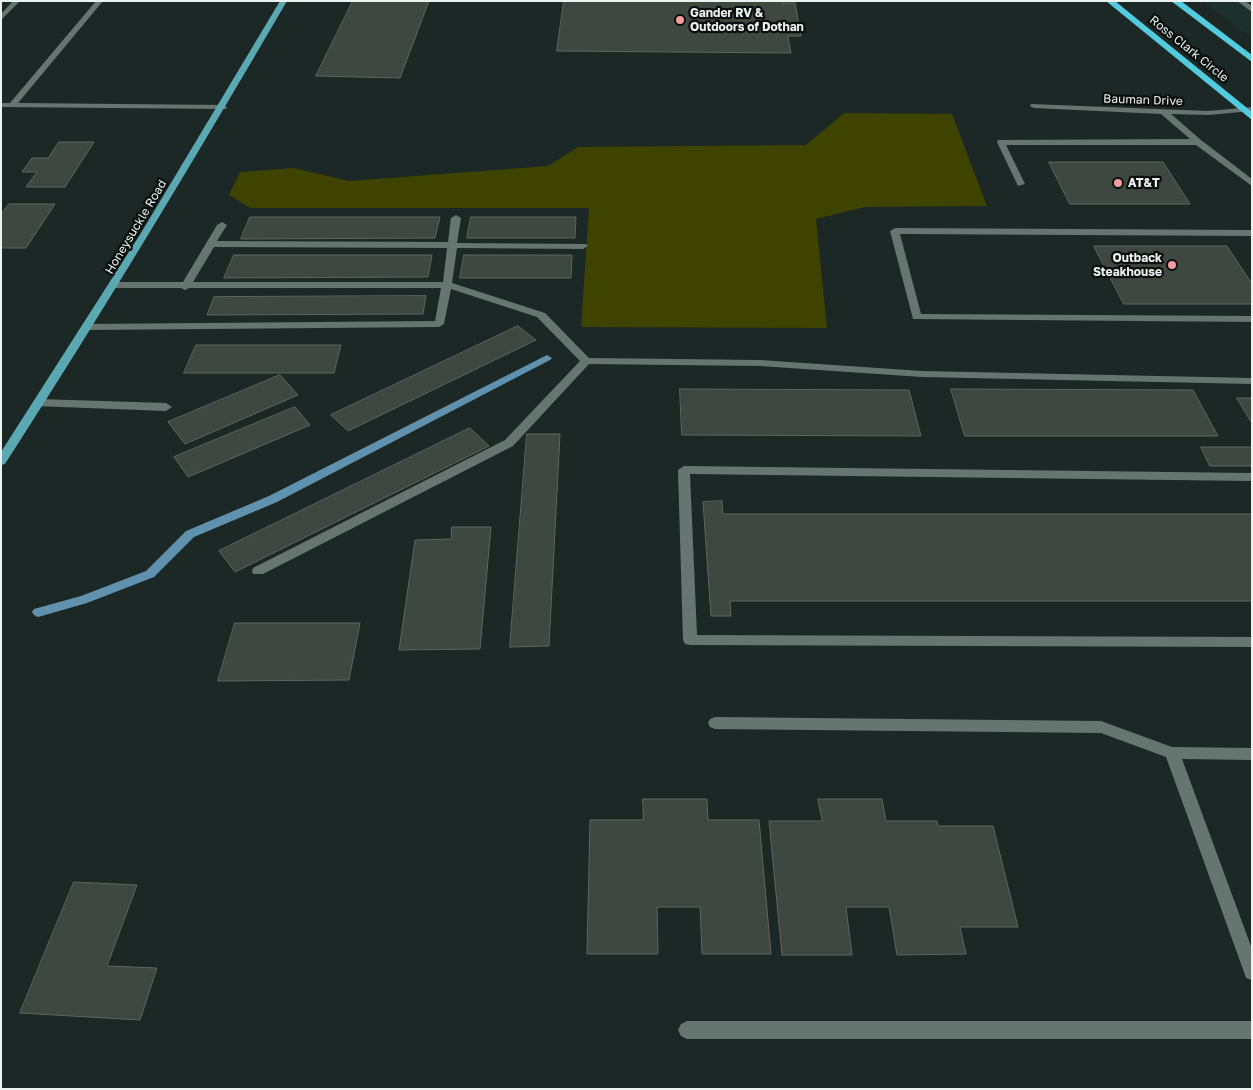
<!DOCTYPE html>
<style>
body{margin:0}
#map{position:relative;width:1253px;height:1090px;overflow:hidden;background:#1c2825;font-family:"Golos Text",sans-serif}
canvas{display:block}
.frame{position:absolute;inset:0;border:2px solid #ebf3f1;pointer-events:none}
</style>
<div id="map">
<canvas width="1253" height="1090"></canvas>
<div class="frame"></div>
</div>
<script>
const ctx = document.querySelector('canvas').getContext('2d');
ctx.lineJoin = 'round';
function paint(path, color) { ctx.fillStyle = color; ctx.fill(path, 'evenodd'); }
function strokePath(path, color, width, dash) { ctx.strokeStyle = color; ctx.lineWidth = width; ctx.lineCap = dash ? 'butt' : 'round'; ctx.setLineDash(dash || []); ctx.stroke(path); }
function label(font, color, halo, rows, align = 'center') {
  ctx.font = font + ' "Golos Text",sans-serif'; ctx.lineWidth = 4.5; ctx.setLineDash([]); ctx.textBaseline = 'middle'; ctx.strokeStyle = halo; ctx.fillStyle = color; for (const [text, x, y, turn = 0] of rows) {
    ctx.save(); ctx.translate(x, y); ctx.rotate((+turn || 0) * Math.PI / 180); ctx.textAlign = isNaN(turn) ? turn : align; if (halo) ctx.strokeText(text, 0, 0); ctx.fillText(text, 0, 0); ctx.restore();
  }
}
paint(new Path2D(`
 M 1202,1 L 1252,1 L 1252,38 Z`), '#1d312c');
paint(new Path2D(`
 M 844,113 L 952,114 L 987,206 L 865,207 L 816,219 L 827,328 L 581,327 L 589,208 L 250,208 L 229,195 L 240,172 L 294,168 L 349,181 L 548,166 L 578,147 L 806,145 Z`), '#3e4300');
paint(new Path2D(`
 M 547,355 L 552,358 L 550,360 L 277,502 L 194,537 L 154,577 L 87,603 L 38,617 L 34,615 L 32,612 L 34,609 L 81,596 L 146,571 L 186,531 L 269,496 Z`), '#6092b0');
const building = new Path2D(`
 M 353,1 L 429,1 L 400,78 L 316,76 Z
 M 564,1 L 782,1 L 782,3 L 795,3 L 801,36 L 788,36 L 791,53 L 557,51 Z
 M 59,142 L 94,142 L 65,187 L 26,187 L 37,172 L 22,172 L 32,158 L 48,158 Z
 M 1049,162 L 1163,162 L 1190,204 L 1070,204 Z
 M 9,204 L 55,204 L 26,248 L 1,248 L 1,215 Z
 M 250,217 L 440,217 L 435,238 L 241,239 Z
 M 471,217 L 576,217 L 575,238 L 467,238 Z
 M 1094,246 L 1227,246 L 1252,284 L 1252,304 L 1124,304 Z
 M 234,255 L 432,255 L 428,277 L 224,278 Z
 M 464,255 L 572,255 L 571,278 L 460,278 Z
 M 426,296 L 423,314 L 207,315 L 214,297 Z
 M 518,326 L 536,340 L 348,431 L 331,415 Z
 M 196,345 L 341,345 L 334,373 L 184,373 Z
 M 280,375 L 298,395 L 185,444 L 168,422 Z
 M 680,389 L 909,390 L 921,436 L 682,435 Z
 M 951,389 L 1193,390 L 1218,436 L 965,436 Z
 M 1237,398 L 1252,398 L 1252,423 Z
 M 295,407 L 310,425 L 188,477 L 174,457 Z
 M 470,428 L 489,446 L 235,572 L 219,551 Z
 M 527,434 L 560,434 L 549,646 L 510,647 Z
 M 1201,447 L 1252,447 L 1252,466 L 1210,466 Z
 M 722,501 L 723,514 L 1252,514 L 1252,601 L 730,601 L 731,616 L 711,616 L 703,502 Z
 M 452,527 L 491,527 L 480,649 L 399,650 L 415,540 L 451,539 Z
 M 235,623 L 360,623 L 349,680 L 218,681 Z
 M 643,799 L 707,799 L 708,820 L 759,820 L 771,954 L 702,954 L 700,907 L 657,907 L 658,954 L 587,954 L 590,820 L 643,820 Z
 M 818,799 L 882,799 L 886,821 L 937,821 L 938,826 L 993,826 L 1018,927 L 960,927 L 966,954 L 897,955 L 889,907 L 846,907 L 852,955 L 782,955 L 769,821 L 822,821 Z
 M 74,882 L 137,885 L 107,966 L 157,968 L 140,1020 L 20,1013 Z`);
paint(building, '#3f4840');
strokePath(building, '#5d665e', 1);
paint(new Path2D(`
 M 13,1 L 20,1 L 1,20 L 1,14 Z
 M 96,1 L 103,1 L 18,103 L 223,105 L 227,107 L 226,109 L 1,107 L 1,103 L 10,103 Z
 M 1237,1 L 1245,1 L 1252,6 L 1252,12 Z
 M 1031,104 L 1208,111 L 1252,107 L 1252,111 L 1208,115 L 1171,114 L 1201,140 L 1252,179 L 1252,186 L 1196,145 L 1006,145 L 1025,184 L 1018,186 L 997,142 L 998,140 L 1190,139 L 1161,114 L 1034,108 L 1030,106 Z
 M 456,215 L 461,218 L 457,243 L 586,244 L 588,246 L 583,249 L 457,248 L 452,283 L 545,313 L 589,358 L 760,360 L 922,371 L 1252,378 L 1252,384 L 922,377 L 760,366 L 589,364 L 513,446 L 263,574 L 253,574 L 252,571 L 253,568 L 505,440 L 580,361 L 537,317 L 451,289 L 444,324 L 439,327 L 87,330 L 82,327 L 87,324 L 435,321 L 441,288 L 189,288 L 185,290 L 181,288 L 115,288 L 110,285 L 115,282 L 183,282 L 217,225 L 222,222 L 227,225 L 217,241 L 448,242 L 451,218 ZM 214,247 L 447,248 L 443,282 L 193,282 Z
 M 895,228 L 1252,230 L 1252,236 L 900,234 L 921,314 L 1252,316 L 1252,322 L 913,319 L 890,231 Z
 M 39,399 L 166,403 L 172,407 L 166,411 L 35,406 L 33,403 L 35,400 Z
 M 684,466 L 1252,473 L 1252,481 L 690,474 L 697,635 L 1252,637 L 1252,647 L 690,645 L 685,644 L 683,640 L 678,470 Z
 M 715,717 L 1101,721 L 1172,747 L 1252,748 L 1252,760 L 1182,759 L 1252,949 L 1252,980 L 1246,978 L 1244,972 L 1166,757 L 1101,733 L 715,729 L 710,727 L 708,723 L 710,719 Z
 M 687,1021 L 1252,1021 L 1252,1039 L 687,1039 L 681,1036 L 678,1030 L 681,1024 Z`), '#677571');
paint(new Path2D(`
 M 280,1 L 287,1 C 196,157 103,312 5,464 L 1,465 L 1,452 L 141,233 Z`), '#5aa9b2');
paint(new Path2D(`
 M 1106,1 L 1115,1 L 1252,112 L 1252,120 Z
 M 1171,1 L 1181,1 L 1252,55 L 1252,62 Z`), '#52cbde');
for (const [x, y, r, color] of [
 [680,20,5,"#f59b9b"],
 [1118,183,5,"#f59b9b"],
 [1172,265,5,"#f59b9b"]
]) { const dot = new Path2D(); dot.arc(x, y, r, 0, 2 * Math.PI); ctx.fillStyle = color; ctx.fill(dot); strokePath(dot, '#0a0f0e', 2); }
label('bold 12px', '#ebf3f1', '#0a0f0e', [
 ["Gander RV &",690,13],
 ["Outdoors of Dothan",690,27],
 ["AT&T",1128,183],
 ["Outback",1162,258,"right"],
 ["Steakhouse",1162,272,"right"]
], 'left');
label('12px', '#ebf3f1', '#0a0f0e', [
 ["Ross Clark Circle",1189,49,39],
 ["Bauman Drive",1143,100,2],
 ["Honeysuckle Road",136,227,-59]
]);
</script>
